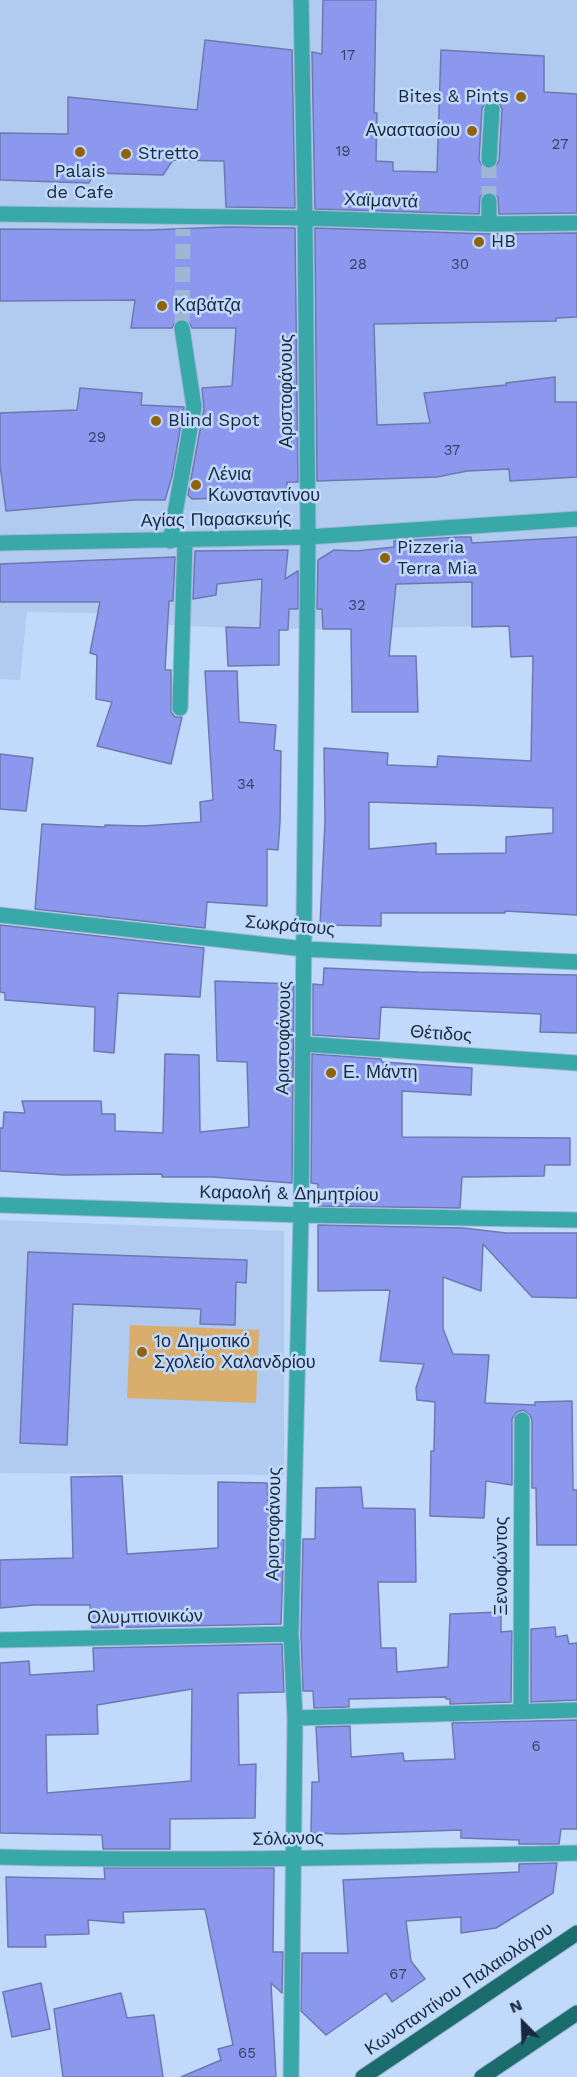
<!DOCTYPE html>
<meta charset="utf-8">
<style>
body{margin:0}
#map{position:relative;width:577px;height:2077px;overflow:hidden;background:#c1d9fa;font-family:"Work Sans",sans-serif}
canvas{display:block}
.north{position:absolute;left:493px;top:1993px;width:60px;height:60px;-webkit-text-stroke:4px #c1d9fa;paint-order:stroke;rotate:337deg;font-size:16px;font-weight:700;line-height:24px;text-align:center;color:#19293d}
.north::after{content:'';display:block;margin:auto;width:21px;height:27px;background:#19293d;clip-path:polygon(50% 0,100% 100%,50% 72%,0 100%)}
</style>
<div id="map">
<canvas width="577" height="2077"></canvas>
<div class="north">N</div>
</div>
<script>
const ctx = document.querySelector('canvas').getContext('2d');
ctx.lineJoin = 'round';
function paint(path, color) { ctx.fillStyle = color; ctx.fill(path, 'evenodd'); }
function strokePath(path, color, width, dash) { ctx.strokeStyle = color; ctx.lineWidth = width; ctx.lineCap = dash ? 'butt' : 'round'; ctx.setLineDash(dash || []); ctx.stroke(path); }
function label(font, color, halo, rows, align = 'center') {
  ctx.font = font + ' "Work Sans",sans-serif'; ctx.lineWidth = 5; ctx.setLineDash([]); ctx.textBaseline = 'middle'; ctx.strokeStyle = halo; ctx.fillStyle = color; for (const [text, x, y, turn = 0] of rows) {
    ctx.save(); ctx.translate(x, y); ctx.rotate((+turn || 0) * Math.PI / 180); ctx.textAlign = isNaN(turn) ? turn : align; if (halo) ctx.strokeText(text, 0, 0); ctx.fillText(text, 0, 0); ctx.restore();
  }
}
paint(new Path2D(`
 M 0,0 L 577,0 L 577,624 L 321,629 L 238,628 L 168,625 L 98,613 L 27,612 L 20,680 L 0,679 Z
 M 0,1220 L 284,1231 L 284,1475 L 0,1473 Z`), '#b1caef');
paint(new Path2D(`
 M 130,1325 L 259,1330 L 256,1403 L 127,1398 Z`), '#d9ad6c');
const building = new Path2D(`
 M 323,0 L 376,0 L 374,113 L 377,113 L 376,161 L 393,162 L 393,171 L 437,172 L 441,50 L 544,56 L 544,92 L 577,94 L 577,213 L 499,214 L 498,197 L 490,191 L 485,192 L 480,197 L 479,214 L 315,209 L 312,52 L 322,54 ZM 493,99 L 498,101 L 502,109 L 499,161 L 494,168 L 488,170 L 483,168 L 479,160 L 482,108 L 487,101 Z
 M 205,40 L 292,50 L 295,208 L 226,207 L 224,161 L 173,160 L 163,175 L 94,173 L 89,183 L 0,180 L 0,133 L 68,134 L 68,97 L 197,110 Z
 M 227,227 L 295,228 L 298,482 L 287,482 L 287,496 L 192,499 L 188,495 L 204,409 L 202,388 L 232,386 L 236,328 L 192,328 L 189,322 L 181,318 L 176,321 L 172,328 L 131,328 L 135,300 L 0,301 L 0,229 L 147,230 Z
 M 315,228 L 489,234 L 577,233 L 577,317 L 556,318 L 556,321 L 374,324 L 377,425 L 430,423 L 424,393 L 506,385 L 506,383 L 555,377 L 555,402 L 577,402 L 577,477 L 510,481 L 509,469 L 467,471 L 437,477 L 317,481 Z
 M 80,388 L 142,393 L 141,405 L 184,407 L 172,476 L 165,500 L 133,500 L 6,511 L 0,465 L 0,413 L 77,410 Z
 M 461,537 L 471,537 L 472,543 L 577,537 L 577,915 L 505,911 L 505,913 L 381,913 L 381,926 L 320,925 L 325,821 L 324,748 L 388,753 L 387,765 L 437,767 L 438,756 L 531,761 L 533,656 L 511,657 L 509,626 L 472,627 L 472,582 L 396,584 L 389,656 L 416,656 L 418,712 L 352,712 L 351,629 L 323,629 L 322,609 L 317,609 L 318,560 L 334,550 L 357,551 L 394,547 L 394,541 ZM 369,802 L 553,808 L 553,833 L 506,837 L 506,853 L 436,854 L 436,843 L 369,849 Z
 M 288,550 L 285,579 L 298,571 L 298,609 L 289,609 L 288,630 L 279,630 L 279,665 L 228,666 L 226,627 L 260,628 L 262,579 L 217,584 L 216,595 L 193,599 L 195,551 Z
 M 175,557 L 173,601 L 169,601 L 165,670 L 171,670 L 171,712 L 175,717 L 182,717 L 171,764 L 97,746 L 112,702 L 96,699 L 97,655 L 90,653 L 100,602 L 0,602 L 0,564 Z
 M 205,671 L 237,671 L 239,722 L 276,725 L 274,750 L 281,751 L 280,822 L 278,850 L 267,849 L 267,906 L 207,902 L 205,928 L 35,909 L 42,824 L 105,827 L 105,825 L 143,826 L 201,822 L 200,802 L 213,800 Z
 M 0,754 L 33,758 L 26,811 L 0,809 Z
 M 0,925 L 204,948 L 200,997 L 118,993 L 114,1053 L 94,1051 L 95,1007 L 5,1000 L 5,993 L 0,992 Z
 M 324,968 L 418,972 L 577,975 L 577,1033 L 540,1032 L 541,1014 L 381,1007 L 379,1039 L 313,1035 L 313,984 L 323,985 Z
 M 215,981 L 294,984 L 292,1183 L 213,1177 L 162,1177 L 162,1174 L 64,1175 L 0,1171 L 0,1128 L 3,1128 L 4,1112 L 25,1113 L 22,1101 L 101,1101 L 102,1114 L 115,1114 L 115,1131 L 163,1133 L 165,1054 L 199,1055 L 200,1132 L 249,1127 L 247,1062 L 217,1061 Z
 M 312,1054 L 381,1059 L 382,1062 L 472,1068 L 471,1095 L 402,1091 L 402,1137 L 570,1138 L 570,1165 L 545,1165 L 544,1176 L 462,1177 L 460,1208 L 318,1206 L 318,1184 L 311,1183 Z
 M 318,1225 L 463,1228 L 506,1233 L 577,1233 L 577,1298 L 532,1297 L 483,1244 L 481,1291 L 443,1277 L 443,1329 L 453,1354 L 489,1355 L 485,1403 L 535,1405 L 535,1402 L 572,1401 L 573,1490 L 577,1490 L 577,1545 L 537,1545 L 536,1488 L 532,1488 L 532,1420 L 530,1415 L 523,1410 L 517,1412 L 512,1419 L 512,1485 L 486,1481 L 484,1518 L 430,1516 L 431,1451 L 434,1451 L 435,1402 L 417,1400 L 416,1388 L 424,1364 L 380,1361 L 390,1290 L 318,1291 Z
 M 28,1252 L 247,1260 L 246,1283 L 236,1282 L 235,1325 L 200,1324 L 201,1309 L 73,1304 L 67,1445 L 20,1443 Z
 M 122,1476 L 127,1554 L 218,1548 L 218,1482 L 267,1483 L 270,1540 L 284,1540 L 281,1624 L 92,1628 L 90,1605 L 34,1605 L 0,1608 L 0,1560 L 73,1558 L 71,1477 Z
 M 361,1487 L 363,1508 L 415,1509 L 416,1582 L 378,1582 L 381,1648 L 396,1648 L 397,1672 L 448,1667 L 450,1614 L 501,1612 L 501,1632 L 512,1631 L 511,1702 L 450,1704 L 450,1699 L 446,1699 L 446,1697 L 349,1699 L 349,1707 L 314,1708 L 313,1691 L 303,1691 L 301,1634 L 303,1539 L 315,1539 L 316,1488 Z
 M 555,1627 L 556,1637 L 567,1635 L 569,1644 L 577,1643 L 577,1700 L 531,1702 L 531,1629 Z
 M 282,1644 L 284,1692 L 238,1693 L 239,1765 L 256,1764 L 255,1818 L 170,1819 L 170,1849 L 103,1849 L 102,1835 L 0,1833 L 0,1663 L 29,1661 L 30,1675 L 94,1671 L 93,1648 ZM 192,1689 L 191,1781 L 47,1793 L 46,1735 L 98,1734 L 97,1705 Z
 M 577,1720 L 577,1829 L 561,1829 L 559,1844 L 519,1844 L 519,1840 L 461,1838 L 461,1830 L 342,1834 L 311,1833 L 312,1782 L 319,1782 L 316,1727 L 350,1726 L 351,1757 L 403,1753 L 404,1761 L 455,1759 L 452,1723 Z
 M 557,1863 L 553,1893 L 496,1928 L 461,1933 L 461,1917 L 406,1921 L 411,1961 L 425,1979 L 392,2002 L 386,1993 L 326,2035 L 301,2011 L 302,1953 L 348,1953 L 343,1880 L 519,1872 L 519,1864 Z
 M 104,1868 L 274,1868 L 273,1952 L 283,1952 L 282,1993 L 271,1983 L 276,2077 L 181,2077 L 221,2060 L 218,2049 L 233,2045 L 205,1909 L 123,1912 L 124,1923 L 88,1920 L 89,1934 L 45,1935 L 46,1947 L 8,1947 L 6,1877 L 105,1879 Z
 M 41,1983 L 50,2029 L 12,2037 L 3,1992 Z
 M 121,1993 L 127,2018 L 154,2015 L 163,2077 L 63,2077 L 54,2009 Z`);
paint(building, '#8b98ee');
strokePath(building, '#6e78b0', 1.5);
strokePath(new Path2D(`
 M 489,201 L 489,160
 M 182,328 L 183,229`), '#9fb6d4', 15, [15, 8]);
const minor = new Path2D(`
 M 489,160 L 492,109
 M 0,214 L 305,218 L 489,224 L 577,223
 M 489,224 L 489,201
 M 170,541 L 194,407 L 182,328
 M 0,543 L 308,537 L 577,519
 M 180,708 L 185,541
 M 0,915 L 304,949 L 577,962
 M 303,1044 L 577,1063
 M 0,1205 L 301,1215 L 577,1220
 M 0,1640 L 291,1634
 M 521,1712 L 522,1420
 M 295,1718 L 577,1710
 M 0,1857 C 192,1862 385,1857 577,1853
 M 291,2077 L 295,1718 L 291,1634 L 301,1215 L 308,537 L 305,218 L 301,0`);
const major = new Path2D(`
 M 363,2077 L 577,1933
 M 482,2077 L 577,2013`);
strokePath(minor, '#9fb6d4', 17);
strokePath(major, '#9fb6d4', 17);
strokePath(minor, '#39a8a9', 15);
strokePath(major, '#1b6c6c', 15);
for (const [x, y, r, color] of [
 [521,97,6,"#90620c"],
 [472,131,6,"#90620c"],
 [80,152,6,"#90620c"],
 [126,154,6,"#90620c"],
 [479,242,6,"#90620c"],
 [162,306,6,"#90620c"],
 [156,421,6,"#90620c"],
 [196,485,6,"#90620c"],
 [385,558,6,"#90620c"],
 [331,1073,6,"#90620c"],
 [142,1352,6,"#90620c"]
]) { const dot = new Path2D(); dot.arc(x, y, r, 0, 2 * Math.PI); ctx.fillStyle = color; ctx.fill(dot); strokePath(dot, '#c1d9fa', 2); }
label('15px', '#364569', null, [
 ["17",348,56],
 ["27",560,145],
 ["19",343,152],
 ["28",358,265],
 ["30",460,265],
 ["29",97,438],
 ["37",452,451],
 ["32",357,606],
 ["34",246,785],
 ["6",536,1747],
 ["67",398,1975],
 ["65",247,2054]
]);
label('18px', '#19293d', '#c1d9fa', [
 ["Bites & Pints",509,97,"right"],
 ["Αναστασίου",460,131,"right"],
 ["Stretto",138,154],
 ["Palais",80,172,"center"],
 ["de Cafe",80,193,"center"],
 ["HB",491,242],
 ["Καβάτζα",174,306],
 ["Blind Spot",168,421],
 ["Λένια",208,475],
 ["Κωνσταντίνου",208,496],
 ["Pizzeria",397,548],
 ["Terra Mia",397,569],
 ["Ε. Μάντη",343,1073],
 ["1ο Δημοτικό",154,1342],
 ["Σχολείο Χαλανδρίου",154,1363]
], 'left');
label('18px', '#19293d', '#c1d9fa', [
 ["Χαϊμαντά",381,201,2],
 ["Αριστοφάνους",287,391,-90],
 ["Αγίας Παρασκευής",216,520,-1],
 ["Σωκράτους",290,926,5],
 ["Θέτιδος",441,1034,4],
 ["Αριστοφάνους",284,1038,-89],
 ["Καραολή & Δημητρίου",289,1194,1],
 ["Αριστοφάνους",274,1524,-89],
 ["Ξενοφώντος",502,1566,-90],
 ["Ολυμπιονικών",145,1617,-1],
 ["Σόλωνος",288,1839,-1],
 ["Κωνσταντίνου Παλαιολόγου",459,1989,-34]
]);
</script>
